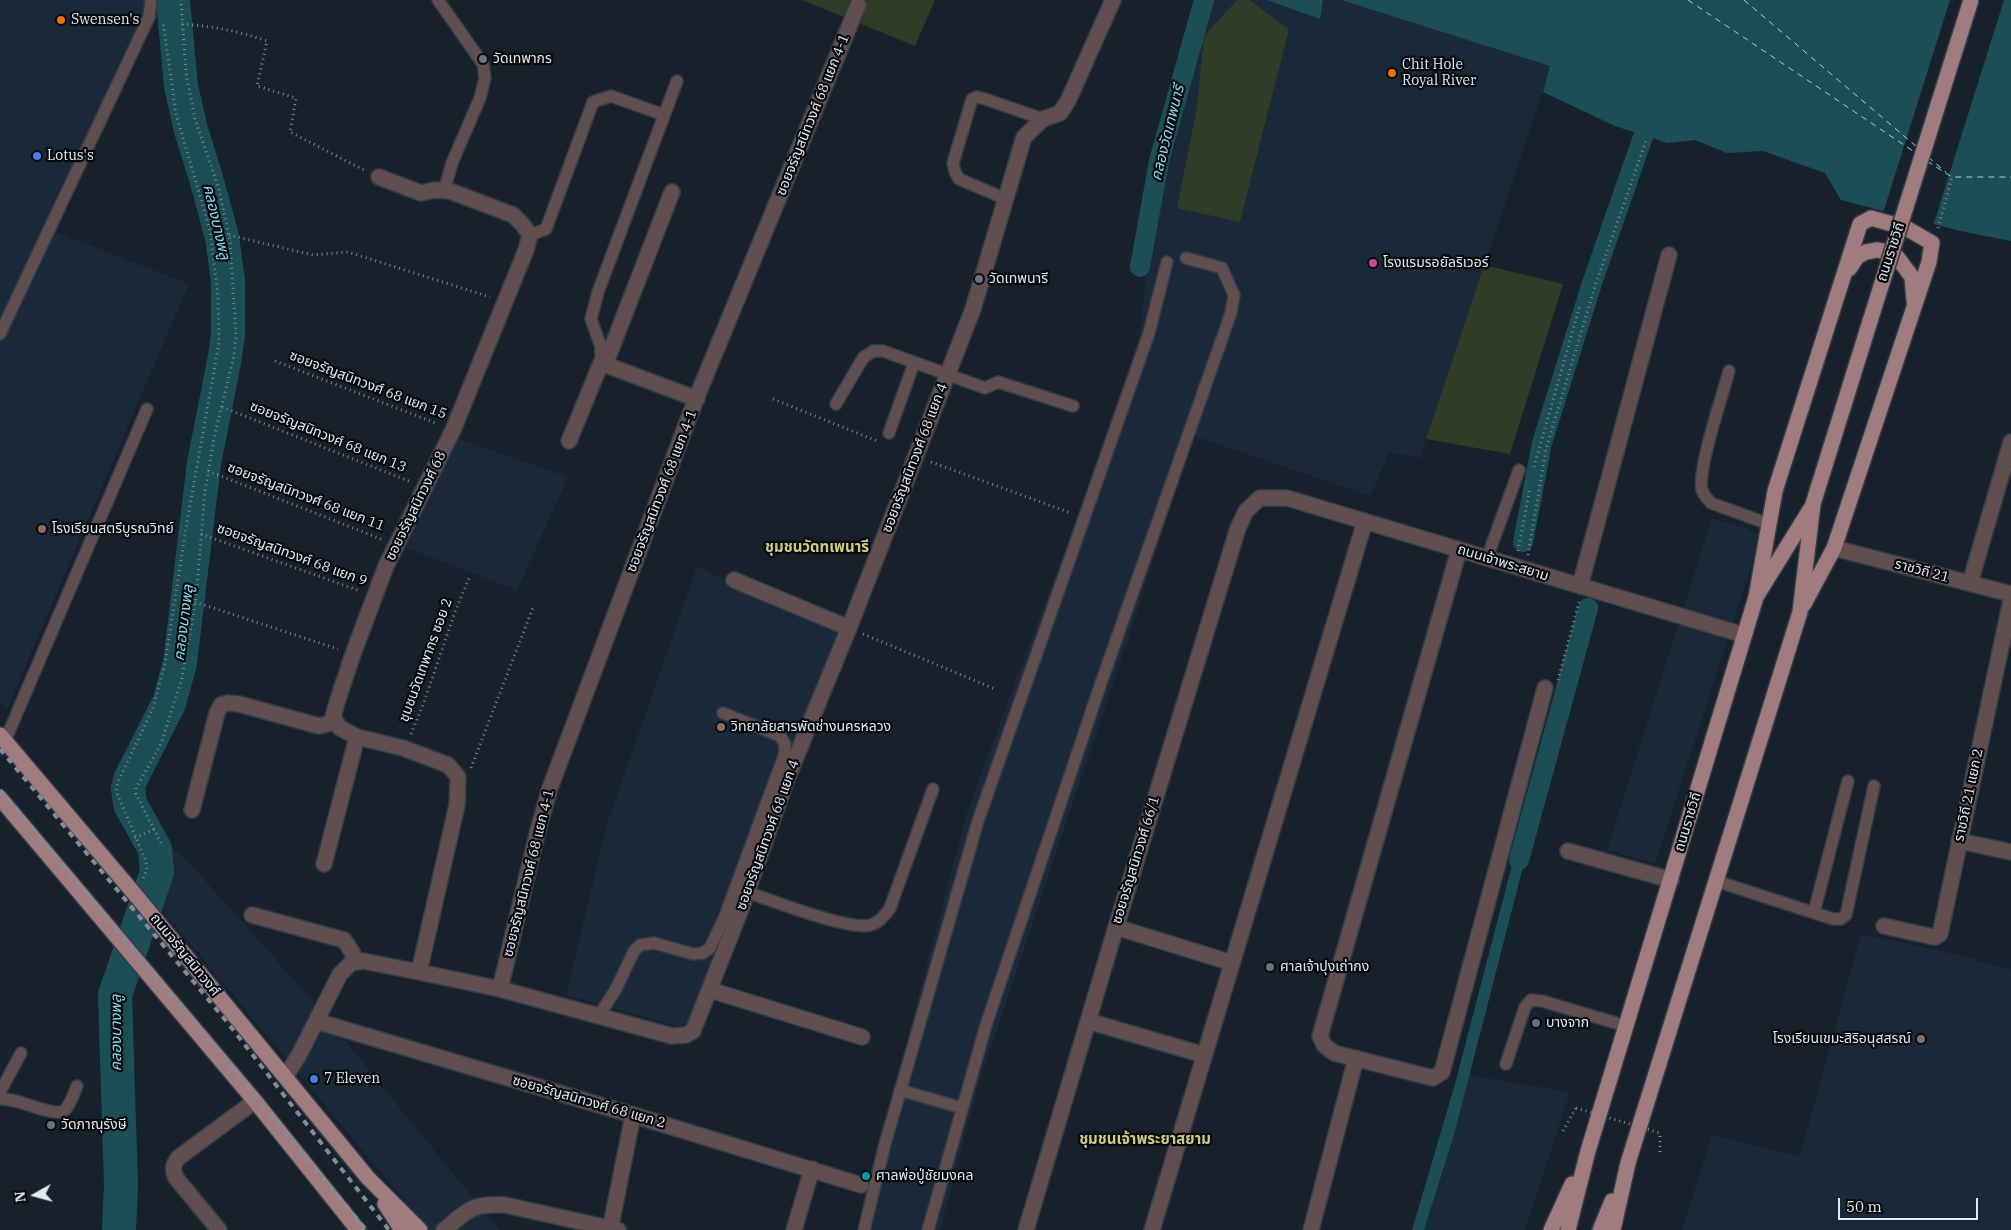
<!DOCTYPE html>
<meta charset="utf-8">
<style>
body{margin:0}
#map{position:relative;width:2011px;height:1230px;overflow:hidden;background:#17212b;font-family:"IBM Plex Serif",serif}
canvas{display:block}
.north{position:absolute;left:10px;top:1170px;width:50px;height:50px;-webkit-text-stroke:4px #060a0f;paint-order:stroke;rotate:263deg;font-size:14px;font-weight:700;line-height:20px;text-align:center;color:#e2e9f0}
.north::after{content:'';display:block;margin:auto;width:18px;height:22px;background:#e2e9f0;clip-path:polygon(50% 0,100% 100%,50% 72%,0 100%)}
.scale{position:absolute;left:1838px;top:1198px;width:140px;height:22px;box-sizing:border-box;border:2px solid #e2e9f0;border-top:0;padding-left:6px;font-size:15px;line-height:18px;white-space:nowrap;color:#e2e9f0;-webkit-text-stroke:4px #060a0f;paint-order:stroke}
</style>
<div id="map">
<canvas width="2011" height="1230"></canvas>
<div class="north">N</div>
<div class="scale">50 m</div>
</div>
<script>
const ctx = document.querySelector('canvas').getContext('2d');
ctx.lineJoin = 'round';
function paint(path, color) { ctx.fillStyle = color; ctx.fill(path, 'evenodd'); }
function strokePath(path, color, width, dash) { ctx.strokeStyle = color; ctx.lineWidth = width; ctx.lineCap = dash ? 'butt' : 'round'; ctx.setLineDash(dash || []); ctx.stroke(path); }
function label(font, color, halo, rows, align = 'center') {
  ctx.font = font + ' "IBM Plex Serif","Noto Sans Thai",serif'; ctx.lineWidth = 4.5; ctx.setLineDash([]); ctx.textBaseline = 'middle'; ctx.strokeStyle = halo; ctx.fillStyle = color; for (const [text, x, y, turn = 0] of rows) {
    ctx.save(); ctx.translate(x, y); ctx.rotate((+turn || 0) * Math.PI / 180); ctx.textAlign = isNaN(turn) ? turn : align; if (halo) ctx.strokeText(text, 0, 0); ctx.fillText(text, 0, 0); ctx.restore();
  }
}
paint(new Path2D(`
 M 0,0 L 158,0 L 159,11 L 56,232 L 189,284 L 7,709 L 0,701 Z
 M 1201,0 L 1267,0 L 1319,18 L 1323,0 L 1341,0 L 1551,66 L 1420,458 L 1390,452 L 1370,496 L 1194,436 L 1131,630 L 979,1083 L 940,1230 L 857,1230 L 968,809 L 1080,509 L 1140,334 L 1151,224 L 1165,152 Z
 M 456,438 L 568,477 L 517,590 L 404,547 Z
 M 1712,518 L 1746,528 L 1761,536 L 1655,864 L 1607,850 Z
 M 697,567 L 839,629 L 687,1024 L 676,1026 L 566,995 L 607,824 Z
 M 164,843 L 183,856 L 313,1001 L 499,1230 L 429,1230 L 158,905 Z
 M 1861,934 L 1977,959 L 1977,961 L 2011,969 L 2011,1230 L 1682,1230 L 1712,1135 L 1800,1156 Z
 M 1469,1075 L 1570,1092 L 1525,1230 L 1424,1230 L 1454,1135 Z`), '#1a2938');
paint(new Path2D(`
 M 802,0 L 935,0 L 915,46 Z
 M 1237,0 L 1249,0 L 1289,29 L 1240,222 L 1177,208 L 1197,107 L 1204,36 Z
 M 1484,265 L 1563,284 L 1510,454 L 1426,439 Z`), '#2e3b25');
paint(new Path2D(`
 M 1267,0 L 1323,0 L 1320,19 Z
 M 1341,0 L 2011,0 L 2011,241 L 1965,232 L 1841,200 L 1825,173 L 1763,151 L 1727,153 L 1695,140 L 1667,143 L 1615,126 L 1543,92 L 1550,66 Z
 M 1520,834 L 1531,836 L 1454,1135 L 1424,1230 L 1412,1230 L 1455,1084 Z`), '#1b4f55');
paint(new Path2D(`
 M 1950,0 L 2004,0 L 1933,226 L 1883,213 Z`), '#17212b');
strokePath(new Path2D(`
 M 1140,267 L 1159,161 L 1204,0
 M 1523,542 L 1542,443 L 1592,283 L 1652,111
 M 1519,860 L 1588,608`), '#1b4f55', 20);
strokePath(new Path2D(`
 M 119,1230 L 121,1185 L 115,995 L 157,872 L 155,849 L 130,804 L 128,788 L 130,780 L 169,703 L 180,663 L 204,463 L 224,362 L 228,335 L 228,281 L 222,237 L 206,178 L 191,130 L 181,86 L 173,0`), '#1b4f55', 34);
strokePath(new Path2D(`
 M 1688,0 L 1916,153
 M 1744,0 L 1917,147
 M 1928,157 L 1946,172
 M 1927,161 L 1952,177 L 2011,177`), '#89dfea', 1, [6, 5]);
const service = new Path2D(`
 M 438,0 L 483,64 L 485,78 L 480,98 L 452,163 L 444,191
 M 1006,199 L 959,179 L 955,172 L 953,163 L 972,99 L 977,97 L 985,99 L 1043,119
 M 530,235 L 546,229 L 593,102 L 611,96 L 664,115
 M 0,334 L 149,17 L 151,0
 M 601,363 L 601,347 L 591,319 L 598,292 L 677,81
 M 1729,371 C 1723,394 1697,470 1702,490 C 1704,495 1707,499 1711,503 L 1769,524
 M 836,404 L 863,358 L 873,351 L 883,351 L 985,388 L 998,382 L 1073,406
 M 889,433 L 914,363
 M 1487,558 L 1519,470
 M 5,741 L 147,409
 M 1716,881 L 1833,919 L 1841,919 L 1846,915 L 1874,786
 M 747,892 C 771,900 849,931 870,925 C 879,923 884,916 890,908 L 933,789
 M 1814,912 L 1848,781
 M 599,1016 L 617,987 L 634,951 L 640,945 L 654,943 L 693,954 L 703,953 L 710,948 L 725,916 L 785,753 L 785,744 L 780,736 L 723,713
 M 1506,1064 L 1525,1007 L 1531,1000 L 1542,1001 L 1626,1026
 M 900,1090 L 962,1108
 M 0,1092 L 21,1053
 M 0,1099 C 18,1097 54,1119 65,1110 C 70,1105 74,1093 77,1086
 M 864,1230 L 885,1144 L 978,821 L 1149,333 L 1167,262
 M 928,1230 L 986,1025 L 1101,683 L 1231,313 L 1234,295 L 1222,268 L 1186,258`);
const minor = new Path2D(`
 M 605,365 L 672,192
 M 569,441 L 601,363 L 697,399
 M 1834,548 L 2011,594
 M 1459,550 L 1320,1036 L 1324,1045 L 1334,1053 L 1433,1078 L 1442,1072 L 1545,688
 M 734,580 L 849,628
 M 1970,583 L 2011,442
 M 1580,586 L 1669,255
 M 192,810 L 217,713 L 221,705 L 228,703 L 239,704 L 319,726 L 335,722
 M 1959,841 L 2011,852
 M 1568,851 L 1671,880
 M 324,864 L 357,737
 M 252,915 L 344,940 L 352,952 L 356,962
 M 1884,926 L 1929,936 L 1935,937 L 1940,934 L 2011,600
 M 1116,927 L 1232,963
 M 419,972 L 500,989 L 672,1036 L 686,1035 L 693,1031 L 741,909 L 787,779 L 849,628 L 973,309 L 1024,137 L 1043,119 L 1060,113 L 1068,101 L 1113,0
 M 500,989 L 538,830 L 550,788 L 694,404 L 858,5
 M 710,990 L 862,1037
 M 316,1021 L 633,1115 L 861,1185
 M 1088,1021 L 1204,1055
 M 285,1077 L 299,1055 L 340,974 L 351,963 L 363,961 L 419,972 L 457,805 L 458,777 L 448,765 L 403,748 L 357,737 L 340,728 L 333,717 L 337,702 L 353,654 L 386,566 L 453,430 L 526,250 L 530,235 L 523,225 L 513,215 L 450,191 L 435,190 L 421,193 L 379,177
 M 219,1230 L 176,1178 C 172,1169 173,1165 178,1158 L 255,1101
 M 444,1230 C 468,1210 472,1203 505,1205 L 618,1230
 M 610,1230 L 633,1115
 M 794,1230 L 812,1169
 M 1026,1230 L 1116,927 L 1238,528 L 1246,511 L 1260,498 L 1287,498 L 1744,635
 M 1152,1230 L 1365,521
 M 1311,1230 L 1356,1058`);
const primary = new Path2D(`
 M 1849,269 L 1857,257 L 1866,252 L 1877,250 L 1888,252 L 1897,257 L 1912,277 L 1914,301
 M 1756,597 L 1775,491 L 1860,224 L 1871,218 L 1906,228 L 1932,243 L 1929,262 L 1834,548 L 1804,604
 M 0,735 L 138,898 L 368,1178 L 420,1230
 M 0,798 L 255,1101 L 358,1230
 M 385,1204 L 402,1230
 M 1551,1230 L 1572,1184
 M 1568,1230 L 1588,1151 L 1756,597 L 1811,508
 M 1600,1230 L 1612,1201
 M 1613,1230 L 1628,1163 L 1800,612 L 1813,504 L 1871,318`);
strokePath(service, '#333d47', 14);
strokePath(minor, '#333d47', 18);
strokePath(primary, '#333d47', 18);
strokePath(new Path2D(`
 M 182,24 C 212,26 238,31 267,41 L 257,86 L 296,98 L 290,132 L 364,170
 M 1938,228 L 1952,177
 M 229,235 L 313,255 L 348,252 L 490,297
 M 275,361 L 438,424
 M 773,399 L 877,441
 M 222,407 L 411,482
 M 931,462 L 1071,513
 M 1534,467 L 1580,305
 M 208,471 L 381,539
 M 201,534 L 360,591
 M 1518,551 L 1530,488
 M 1528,555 L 1546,449 L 1596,283 L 1646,141
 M 195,602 L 338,649
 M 863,634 L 995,689
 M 1558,680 L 1579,602
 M 411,734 L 423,705 L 455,612 L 469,578
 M 471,768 L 534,605
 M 135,838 L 154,829
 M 161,843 L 136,794 L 136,788 L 161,744 L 182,678 L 196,598 L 205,491 L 215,433 L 234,356 L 236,335 L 230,242 L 219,189 L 195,119 L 186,73 L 181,0
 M 143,878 L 147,870 L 146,861 L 116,791 L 118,782 L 153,708 L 165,663 L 186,528 L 219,343 L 218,297 L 210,230 L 176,114 L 163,22
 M 1563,1131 L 1576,1108
 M 1660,1152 L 1660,1133`), '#808891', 3, [1, 4]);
strokePath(service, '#614e4f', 11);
strokePath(minor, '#614e4f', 15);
strokePath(primary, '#a17c7e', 15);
strokePath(new Path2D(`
 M 0,749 L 227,1022 L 389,1230
 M 0,790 L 366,1230`), '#848d95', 4, [6, 6]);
const primaryBridge = new Path2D(`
 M 1871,318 L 1971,0`);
strokePath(primaryBridge, '#333d47', 18, []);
strokePath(new Path2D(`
 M 1576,1108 L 1660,1133`), '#808891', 3, [1, 4]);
strokePath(primaryBridge, '#a17c7e', 15);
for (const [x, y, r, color] of [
 [61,20,5,"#e8710a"],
 [483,59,5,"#6b7280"],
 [1392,73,5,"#e8710a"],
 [37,156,5,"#3f7fe0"],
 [1373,263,5,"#d1479c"],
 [979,279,5,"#6b7280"],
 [42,529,5,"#8d6e63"],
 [721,727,5,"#8d6e63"],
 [1270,967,5,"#6b7280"],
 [1536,1023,5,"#5c6f8a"],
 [1921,1039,5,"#8d6e63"],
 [314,1079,5,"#3f7fe0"],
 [51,1125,5,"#6b7280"],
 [866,1176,5,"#0f9aa8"]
]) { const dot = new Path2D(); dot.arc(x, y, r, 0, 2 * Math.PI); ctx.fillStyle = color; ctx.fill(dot); strokePath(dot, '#060a0f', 2); }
label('14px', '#e2e9f0', '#060a0f', [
 ["Swensen's",71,20],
 ["วัดเทพากร",493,59],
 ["Chit Hole",1402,65],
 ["Royal River",1402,81],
 ["Lotus's",47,156],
 ["โรงแรมรอยัลริเวอร์",1383,263],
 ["วัดเทพนารี",989,279],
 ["โรงเรียนสตรีบูรณวิทย์",52,529],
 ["วิทยาลัยสารพัดช่างนครหลวง",731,727],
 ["ศาลเจ้าปุงเถ่ากง",1280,967],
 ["บางจาก",1546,1023],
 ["โรงเรียนเขมะสิริอนุสสรณ์",1911,1039,"right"],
 ["7 Eleven",324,1079],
 ["วัดภาณุรังษี",61,1125],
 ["ศาลพ่อปู่ชัยมงคล",876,1176]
], 'left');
label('14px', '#e2e9f0', '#060a0f', [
 ["ซอยจรัญสนิทวงศ์ 68 แยก 4-1",813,115,-68],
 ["ถนนราชวิถี",1891,252,-72],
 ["ซอยจรัญสนิทวงศ์ 68 แยก 15",368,385,21],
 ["ซอยจรัญสนิทวงศ์ 68 แยก 13",328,437,22],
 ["ซอยจรัญสนิทวงศ์ 68 แยก 4",915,458,-69],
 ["ซอยจรัญสนิทวงศ์ 68 แยก 4-1",662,491,-69],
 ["ซอยจรัญสนิทวงศ์ 68 แยก 11",306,497,21],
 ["ซอยจรัญสนิทวงศ์ 68",416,506,-64],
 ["ซอยจรัญสนิทวงศ์ 68 แยก 9",292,555,20],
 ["ถนนเจ้าพระสยาม",1503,563,17],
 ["ราชวิถี 21",1922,571,15],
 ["ชุมชนวัดเทพากร ซอย 2",426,660,-70],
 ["ราชวิถี 21 แยก 2",1969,795,-78],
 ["ถนนราชวิถี",1688,822,-73],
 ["ซอยจรัญสนิทวงศ์ 68 แยก 4",768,835,-70],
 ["ซอยจรัญสนิทวงศ์ 66/1",1136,860,-73],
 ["ซอยจรัญสนิทวงศ์ 68 แยก 4-1",529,873,-76],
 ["ถนนจรัญสนิทวงศ์",185,955,51],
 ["ซอยจรัญสนิทวงศ์ 68 แยก 2",589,1102,16]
]);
label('italic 15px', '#89dfea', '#060a0f', [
 ["คลองวัดเทพนารี",1168,133,-76],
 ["คลองบางพลู",216,222,77],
 ["คลองบางพลู",184,623,-83],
 ["คลองบางพลู",117,1033,-90]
]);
label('bold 15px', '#cccd7f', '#060a0f', [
 ["ชุมชนวัดทเพนารี",817,548],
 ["ชุมชนเจ้าพระยาสยาม",1145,1140]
]);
</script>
